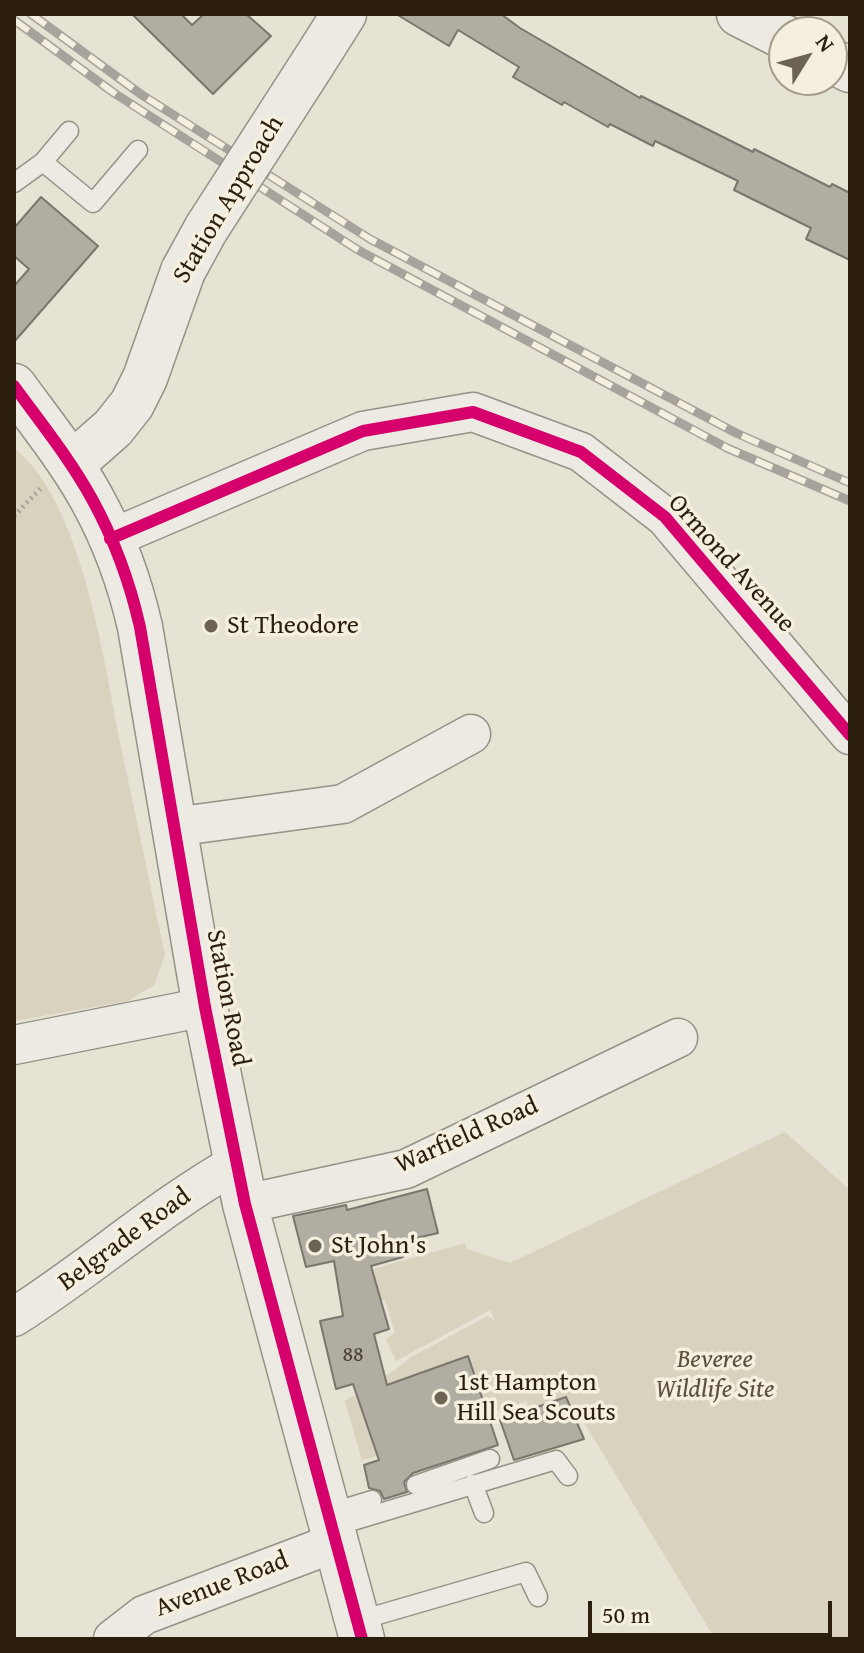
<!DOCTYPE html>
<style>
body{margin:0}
#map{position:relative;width:864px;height:1653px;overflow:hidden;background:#e6e2d4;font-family:"Gentium Book Plus",serif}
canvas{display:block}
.frame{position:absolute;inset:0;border:16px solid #2c1e0d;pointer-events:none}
.north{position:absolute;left:768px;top:16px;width:80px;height:80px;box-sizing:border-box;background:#f4efde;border:2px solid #a49b8a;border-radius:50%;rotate:53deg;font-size:22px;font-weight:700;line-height:32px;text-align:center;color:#2c1e0d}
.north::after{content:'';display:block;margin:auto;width:28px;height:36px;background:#6d6353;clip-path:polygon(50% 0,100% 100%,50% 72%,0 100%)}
.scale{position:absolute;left:588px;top:1601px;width:244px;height:36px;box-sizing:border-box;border:4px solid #2c1e0d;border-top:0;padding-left:10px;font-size:24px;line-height:28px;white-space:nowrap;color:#2c1e0d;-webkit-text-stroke:6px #f4efde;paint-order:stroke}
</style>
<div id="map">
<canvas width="864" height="1653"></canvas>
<div class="frame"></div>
<div class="north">N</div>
<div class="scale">50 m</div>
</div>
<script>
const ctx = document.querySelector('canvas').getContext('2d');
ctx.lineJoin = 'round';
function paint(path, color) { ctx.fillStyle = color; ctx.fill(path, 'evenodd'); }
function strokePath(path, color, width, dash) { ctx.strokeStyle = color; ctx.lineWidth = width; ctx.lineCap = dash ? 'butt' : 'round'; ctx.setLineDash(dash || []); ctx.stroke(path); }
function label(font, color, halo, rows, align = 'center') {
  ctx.font = font + ' "Gentium Book Plus",serif'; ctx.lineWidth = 7; ctx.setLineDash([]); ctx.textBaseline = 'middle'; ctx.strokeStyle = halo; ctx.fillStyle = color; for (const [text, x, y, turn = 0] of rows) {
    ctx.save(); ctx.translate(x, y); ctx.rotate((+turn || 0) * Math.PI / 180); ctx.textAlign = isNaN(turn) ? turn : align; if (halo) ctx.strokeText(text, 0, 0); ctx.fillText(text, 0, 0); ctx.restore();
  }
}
paint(new Path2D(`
 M 14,448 C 83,503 104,663 121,747 C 136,816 150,886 165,955 L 154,985 L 128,1001 L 14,1021 Z
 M 785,1132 L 850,1190 L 850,1639 L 715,1639 L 573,1404 L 533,1418 L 526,1401 L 488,1414 L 468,1356 L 431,1369 L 435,1384 L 378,1456 L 362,1460 L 345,1401 L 395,1370 L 411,1357 L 488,1316 L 495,1321 L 490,1310 L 396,1361 L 386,1339 L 395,1333 L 385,1300 L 352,1306 L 345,1277 L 465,1243 L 467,1249 L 510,1263 Z`), '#d8d2be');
const building = new Path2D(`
 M 132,14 L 181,14 L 192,25 L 204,14 L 246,14 L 271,36 L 213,94 Z
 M 396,14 L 501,14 L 520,28 L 640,98 L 641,96 L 753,152 L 754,149 L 830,187 L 832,184 L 850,193 L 850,260 L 806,239 L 811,228 L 734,190 L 738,181 L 655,141 L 653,146 L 610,124 L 608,127 L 564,102 L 562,105 L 513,77 L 519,67 L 458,30 L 449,46 Z
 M 41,197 L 98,246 L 14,342 L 14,286 L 29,269 L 14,256 L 14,228 Z
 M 427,1189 L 438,1233 L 399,1242 L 403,1257 L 371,1266 L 389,1329 L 374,1334 L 387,1385 L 468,1356 L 498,1445 L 413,1473 L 404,1482 L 407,1492 L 384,1499 L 380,1491 L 369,1488 L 364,1465 L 379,1460 L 353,1384 L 336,1389 L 320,1321 L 343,1316 L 334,1261 L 306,1267 L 293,1216 L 346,1205 L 347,1210 Z
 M 566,1397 L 584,1439 L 514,1460 L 500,1420 Z`);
paint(building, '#b1ada3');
strokePath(building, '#7a766c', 2);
const service = new Path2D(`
 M 43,162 L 93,203 L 138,150
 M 14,183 L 43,162 L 69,131
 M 473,1484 L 484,1513
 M 416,1485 L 490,1459
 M 329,1513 L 372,1500
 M 333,1527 L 556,1460 L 568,1476
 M 357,1621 L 526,1572 L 538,1597`);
const minor = new Path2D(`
 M 110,539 L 363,431 L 473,412 L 581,452 L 665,517 L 850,735
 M 174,827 L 343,804 L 471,734
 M 14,1045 L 205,1007
 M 245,1204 L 406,1169 L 678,1038
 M 14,1317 C 90,1269 159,1207 237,1163
 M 113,1639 L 144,1615 L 337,1542`);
const tertiary = new Path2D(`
 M 739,14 L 784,37
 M 832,61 L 850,70
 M 313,63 L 344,14
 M 14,386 C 41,423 70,459 92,499 C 114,539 130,583 140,627 L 205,1007 L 245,1204 L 362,1639
 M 71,465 L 113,428 L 132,404 L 145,378 L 183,271`);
strokePath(service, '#959186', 21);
strokePath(minor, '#959186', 41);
strokePath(tertiary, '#959186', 47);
strokePath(new Path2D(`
 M 14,516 L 41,488`), '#a7a39c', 5, [2, 4]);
strokePath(service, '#eceae2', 18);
strokePath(minor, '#eceae2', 38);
strokePath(tertiary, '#eceae2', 44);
const rail = new Path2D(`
 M 31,14 L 142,95 L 370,239 L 736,433 L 850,483
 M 14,20 L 114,93 L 358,250 L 727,448 L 850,501`);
strokePath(rail, '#a7a39c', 9);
strokePath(rail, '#f4efde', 6, [18]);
const tertiaryBridge = new Path2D(`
 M 183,271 L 206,229 L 313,63`);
strokePath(tertiaryBridge, '#959186', 47, []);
strokePath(tertiaryBridge, '#eceae2', 44);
strokePath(new Path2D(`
 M 14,386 C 41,423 70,459 92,499 C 114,539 130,583 140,627 L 205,1007 L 245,1204 L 362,1639
 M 110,539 L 363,431 L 473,412 L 581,452 L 665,517 L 850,735`), '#d6006c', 12);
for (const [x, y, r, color] of [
 [211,626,8,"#6d6353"],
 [315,1246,8,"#6d6353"],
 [441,1398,8,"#6d6353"]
]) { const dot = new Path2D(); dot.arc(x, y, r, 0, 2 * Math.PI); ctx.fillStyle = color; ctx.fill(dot); strokePath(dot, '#f4efde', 3); }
label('22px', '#4d4232', null, [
 ["88",353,1355]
]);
label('26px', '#2c1e0d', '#f4efde', [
 ["Station Approach",229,200,-59],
 ["Ormond Avenue",731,564,48],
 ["Station Road",227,998,79],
 ["Warfield Road",467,1136,-24],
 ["Belgrade Road",125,1240,-36],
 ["Avenue Road",222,1585,-21]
]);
label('26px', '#2c1e0d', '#f4efde', [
 ["St Theodore",227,626],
 ["St John's",331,1246],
 ["1st Hampton",457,1383],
 ["Hill Sea Scouts",457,1413]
], 'left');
label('italic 26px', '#5c503d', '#f4efde', [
 ["Beveree",715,1360],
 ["Wildlife Site",715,1390]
]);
</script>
